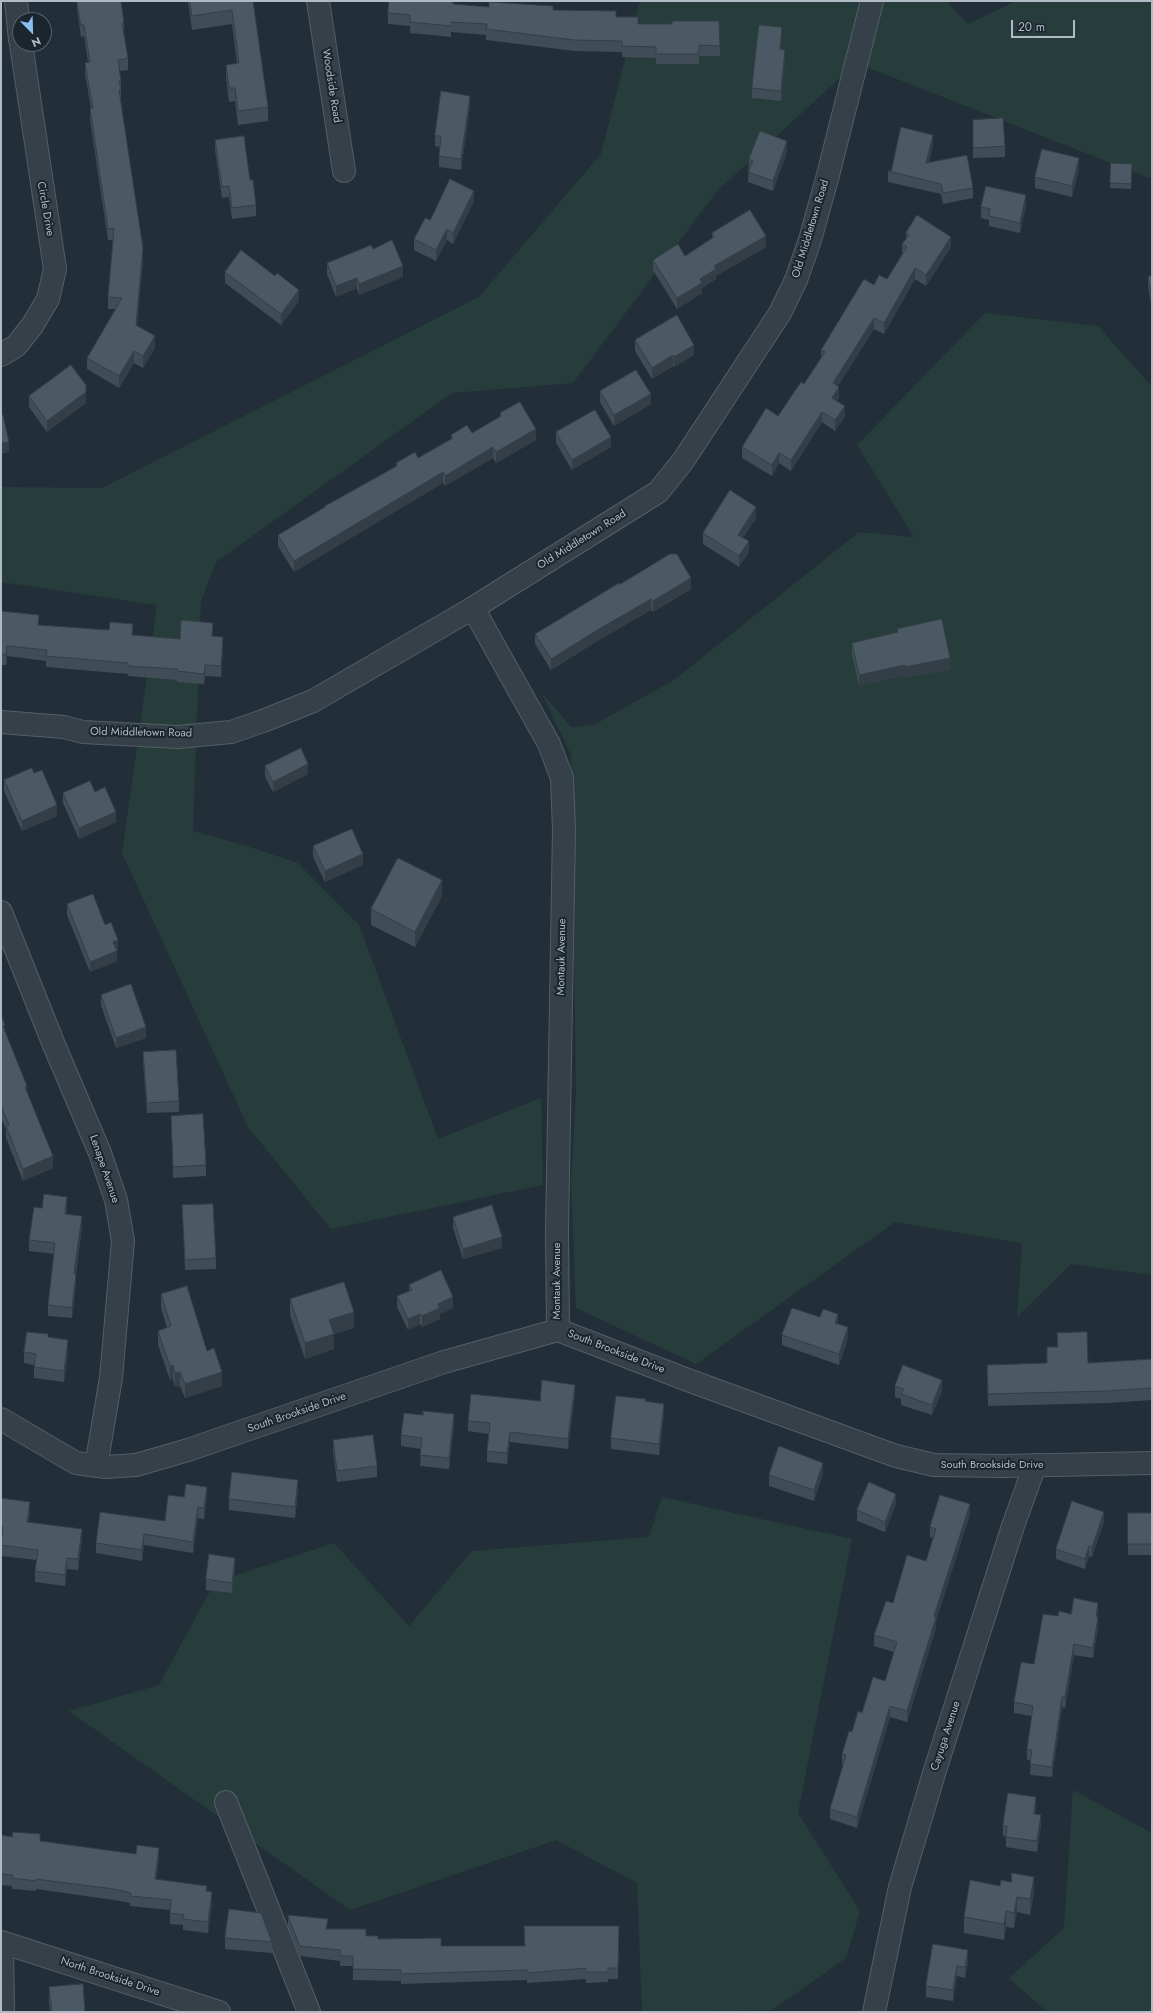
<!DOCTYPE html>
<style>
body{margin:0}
#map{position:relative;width:1153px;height:2013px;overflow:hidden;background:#222f38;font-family:Jost,sans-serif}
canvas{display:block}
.frame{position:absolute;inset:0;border:2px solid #b1bbc5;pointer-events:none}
.north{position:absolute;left:12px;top:12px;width:40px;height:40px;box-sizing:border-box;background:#1b252d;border:1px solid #57616a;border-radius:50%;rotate:157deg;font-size:11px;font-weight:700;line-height:16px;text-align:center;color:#b1bbc5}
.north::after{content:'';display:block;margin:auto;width:14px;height:18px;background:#89bff2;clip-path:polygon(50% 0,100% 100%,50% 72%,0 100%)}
.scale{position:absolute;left:1011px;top:20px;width:64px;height:18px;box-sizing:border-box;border:2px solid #b1bbc5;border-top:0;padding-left:5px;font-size:12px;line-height:14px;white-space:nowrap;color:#b1bbc5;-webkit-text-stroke:3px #1b252d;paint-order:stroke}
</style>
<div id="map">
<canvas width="1153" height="2013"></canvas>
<div class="frame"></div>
<div class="north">N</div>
<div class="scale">20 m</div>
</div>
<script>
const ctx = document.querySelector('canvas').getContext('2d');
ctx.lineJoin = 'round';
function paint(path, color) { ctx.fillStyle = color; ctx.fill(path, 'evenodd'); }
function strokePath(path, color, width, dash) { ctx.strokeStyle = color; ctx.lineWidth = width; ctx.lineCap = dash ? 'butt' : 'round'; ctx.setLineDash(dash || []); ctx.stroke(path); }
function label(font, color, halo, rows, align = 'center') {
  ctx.font = font + ' Jost,sans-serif'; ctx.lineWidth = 4; ctx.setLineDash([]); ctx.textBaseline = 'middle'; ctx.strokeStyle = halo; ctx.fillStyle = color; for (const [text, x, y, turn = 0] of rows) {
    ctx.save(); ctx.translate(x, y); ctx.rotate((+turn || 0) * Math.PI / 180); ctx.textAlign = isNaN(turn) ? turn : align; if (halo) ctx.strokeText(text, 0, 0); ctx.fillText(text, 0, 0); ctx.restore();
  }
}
paint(new Path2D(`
 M 640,1 L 946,1 L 968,24 L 1016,1 L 1152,1 L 1152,179 L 856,63 L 717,191 L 573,383 L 452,393 L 216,562 L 201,601 L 193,831 L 250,847 L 298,863 L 359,925 L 438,1139 L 541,1098 L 543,1185 L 331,1229 L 248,1127 L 122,853 L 157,605 L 1,582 L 1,487 L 102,488 L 479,297 L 601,154 Z
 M 985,313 L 1098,326 L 1152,387 L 1152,1275 L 1071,1264 L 1017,1317 L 1022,1243 L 895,1222 L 696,1364 L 576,1308 L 571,1183 L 576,1093 L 571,755 L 541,692 L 571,727 L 594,725 L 674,680 L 859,532 L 914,537 L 857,445 Z
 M 662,1497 L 852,1539 L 798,1813 L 860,1911 L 846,1958 L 772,2010 L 642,2012 L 637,1883 L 556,1840 L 350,1910 L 69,1711 L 159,1685 L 215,1582 L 334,1543 L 409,1626 L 472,1551 L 649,1537 Z
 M 1073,1790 L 1152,1833 L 1152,2012 L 1047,2012 L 1009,1978 L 1064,1928 Z`), '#273d3b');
const minor = new Path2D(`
 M 16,1 L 20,40
 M 318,1 L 344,171
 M 1,355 L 16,346 L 32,326 L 48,299 L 55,269 L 21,44
 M 473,608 L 549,744 L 562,778 L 564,830 L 557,1231 L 558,1330
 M 1,722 L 64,727 L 83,732 L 178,737 L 231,732 L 263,721 L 313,701 L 473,608 L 658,492 L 683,461 L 780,313 L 796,280 L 810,240 L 828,175 L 872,1
 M 1,912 L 54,1045 L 100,1153 L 116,1200 L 123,1241 L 111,1378 L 96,1466
 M 1,1419 L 76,1463 L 106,1467 L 136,1465 L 188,1450 L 444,1362 L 558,1330 L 685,1379 L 896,1456 L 934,1465 L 1003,1466 L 1152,1463
 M 226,1802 L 309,2012
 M 1,1942 L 219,2012
 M 2,1943 L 3,2012
 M 874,2012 L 900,1887 L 936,1767 L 1013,1526 L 1035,1465`);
strokePath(minor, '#545e66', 24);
strokePath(minor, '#364049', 22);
paint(new Path2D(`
 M 77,1 L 121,1 L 124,23 L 124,33 L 128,58 L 128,70 L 119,71 L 121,81 L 121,101 L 143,260 L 137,326 L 155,348 L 143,368 L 134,363 L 119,388 L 87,369 L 87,358 L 116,309 L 108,309 L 108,297 L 113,240 L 108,240 L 90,120 L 90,108 L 91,108 L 85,74 L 85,63 L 88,62 L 84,36 L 81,37 L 77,9 Z
 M 188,1 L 253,1 L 268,107 L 268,121 L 238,125 L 235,101 L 229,102 L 226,78 L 226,65 L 237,63 L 232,24 L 192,30 Z
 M 454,4 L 489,7 L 553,10 L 616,17 L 638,24 L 672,24 L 719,21 L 720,56 L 699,56 L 699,64 L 656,64 L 656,58 L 622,57 L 622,52 L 574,51 L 486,40 L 486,35 L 451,32 L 451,37 L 410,33 L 410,26 L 388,24 L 388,13 Z
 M 782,38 L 781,49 L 785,60 L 781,101 L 752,98 L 752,88 Z
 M 470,106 L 461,170 L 439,167 L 439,156 L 440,147 L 435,146 L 435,136 Z
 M 973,120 L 1005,146 L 1005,157 L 973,158 Z
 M 215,140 L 250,180 L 256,205 L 256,216 L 232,219 L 229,197 L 222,198 L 215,150 Z
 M 933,145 L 929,163 L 973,188 L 973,198 L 943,204 L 941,194 L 888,182 L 888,171 L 891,171 Z
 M 787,152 L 773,191 L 748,182 L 749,159 Z
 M 1111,163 L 1132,169 L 1131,189 L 1110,188 Z
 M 1079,168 L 1072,197 L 1035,188 L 1035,177 Z
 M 474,201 L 453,244 L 447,240 L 436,261 L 414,250 L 414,239 L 430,220 Z
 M 1026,205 L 1020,233 L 989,226 L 989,220 L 981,218 L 981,207 Z
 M 712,233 L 766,247 L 716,276 L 716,279 L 702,288 L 702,293 L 677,309 L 653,270 L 653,260 L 685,256 L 712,238 Z
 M 906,233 L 951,247 L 926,286 L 915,279 L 884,334 L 874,329 L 838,386 L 839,398 L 837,401 L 845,417 L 835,431 L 822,422 L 791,471 L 779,463 L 772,476 L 742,458 L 742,447 L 778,416 L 804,384 L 821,358 L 821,350 L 874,285 L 887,279 L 902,254 L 902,244 L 906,239 Z
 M 373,249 L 403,277 L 359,295 L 357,288 L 336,297 L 327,274 L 327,263 Z
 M 225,272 L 275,276 L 299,301 L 281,325 L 225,283 Z
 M 1152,276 L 1152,308 L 1148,287 L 1148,277 Z
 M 635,340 L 694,355 L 674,367 L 673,366 L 652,379 L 635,351 Z
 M 600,391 L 651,404 L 614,426 L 600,402 Z
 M 29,396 L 86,403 L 47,432 L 29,407 Z
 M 500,413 L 536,440 L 496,463 L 493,458 L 445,486 L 443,483 L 294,572 L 278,546 L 278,535 L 325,508 L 325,506 L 396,466 L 396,463 L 418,458 L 451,439 L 451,435 L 472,433 L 500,417 Z
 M 556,432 L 611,447 L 572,470 L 556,443 Z
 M 756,518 L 743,538 L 749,552 L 739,567 L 703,544 L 703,533 Z
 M 620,584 L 691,589 L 653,612 L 651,610 L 599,640 L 551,670 L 535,644 L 535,634 Z
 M 1,611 L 39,625 L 133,635 L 180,639 L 213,636 L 223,650 L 221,677 L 205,676 L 204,684 L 177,682 L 177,680 L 128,676 L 128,674 L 46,667 L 46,661 L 7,656 L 6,665 L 1,665 Z
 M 897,629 L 950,669 L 905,678 L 905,675 L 859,686 L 852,654 L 852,643 L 897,633 Z
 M 265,766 L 308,774 L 273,792 L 265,777 Z
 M 34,773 L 57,816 L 22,831 L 4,791 L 4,780 Z
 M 95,792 L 116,822 L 79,839 L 63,803 L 63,793 Z
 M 313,846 L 363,865 L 325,882 L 313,857 Z
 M 442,896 L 415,947 L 371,925 L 371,909 Z
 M 67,904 L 105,925 L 118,951 L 117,951 L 117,961 L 90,972 L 67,915 Z
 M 101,995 L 146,1038 L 116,1048 L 101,1005 Z
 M 1,1015 L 5,1031 L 53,1168 L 23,1181 L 6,1138 L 6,1129 L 1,1118 Z
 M 143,1052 L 179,1101 L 179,1112 L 147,1113 L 143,1063 Z
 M 171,1116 L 206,1165 L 206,1176 L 173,1178 Z
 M 182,1205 L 216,1258 L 216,1269 L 185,1270 Z
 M 42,1208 L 67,1208 L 66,1214 L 82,1227 L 76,1274 L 76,1284 L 72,1318 L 48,1316 L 48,1305 L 54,1254 L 29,1251 L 29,1240 Z
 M 453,1217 L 502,1248 L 463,1259 L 453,1228 Z
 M 409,1285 L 453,1308 L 440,1314 L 440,1319 L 422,1327 L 420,1324 L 408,1330 L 397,1307 L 397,1296 L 409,1291 Z
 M 161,1294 L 207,1351 L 222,1386 L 185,1398 L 180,1386 L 175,1387 L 173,1379 L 170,1380 L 158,1345 L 158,1331 L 167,1328 L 161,1308 Z
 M 290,1299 L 354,1328 L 334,1334 L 334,1349 L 305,1359 L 290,1315 Z
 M 838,1324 L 848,1338 L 839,1365 L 782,1345 L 782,1335 Z
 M 1057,1333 L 1088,1363 L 1152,1359 L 1152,1400 L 1107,1403 L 988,1406 L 987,1365 L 1047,1363 L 1047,1347 L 1057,1347 Z
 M 48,1337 L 68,1351 L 64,1382 L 34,1378 L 34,1365 L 24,1363 L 24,1352 Z
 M 895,1386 L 942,1391 L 932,1415 L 901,1405 L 901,1399 L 895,1397 Z
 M 575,1395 L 568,1449 L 510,1442 L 507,1464 L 487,1462 L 487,1451 L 489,1434 L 468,1431 L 468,1421 L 540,1401 Z
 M 646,1401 L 664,1414 L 659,1455 L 611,1449 L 611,1438 Z
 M 454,1425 L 449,1469 L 420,1466 L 421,1449 L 401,1446 L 401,1435 Z
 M 333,1440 L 377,1466 L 377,1477 L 337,1482 L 333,1451 Z
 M 823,1474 L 814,1501 L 769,1486 L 769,1475 Z
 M 298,1491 L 295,1518 L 229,1510 L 229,1499 Z
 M 184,1497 L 207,1498 L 204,1519 L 198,1518 L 193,1553 L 144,1545 L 142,1561 L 96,1553 L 96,1543 L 165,1521 Z
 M 1,1498 L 30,1512 L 28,1522 L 82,1540 L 78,1570 L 67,1569 L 65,1586 L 35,1582 L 35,1571 L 37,1560 L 1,1556 L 2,1538 L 1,1538 Z
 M 896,1504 L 885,1532 L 857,1521 L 857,1510 Z
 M 1128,1513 L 1152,1513 L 1152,1555 L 1128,1555 Z
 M 970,1514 L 936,1621 L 936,1628 L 907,1722 L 890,1717 L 857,1828 L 830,1819 L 830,1809 L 843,1765 L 842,1765 L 842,1754 L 852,1732 L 862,1713 L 885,1681 L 894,1652 L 874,1646 L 874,1635 L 893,1603 L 926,1561 L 933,1538 L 930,1537 L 930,1527 Z
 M 1104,1522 L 1092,1557 L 1089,1556 L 1085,1569 L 1056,1559 L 1056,1549 Z
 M 235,1568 L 232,1593 L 206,1590 L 206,1579 Z
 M 1098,1613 L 1097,1617 L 1098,1627 L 1093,1658 L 1074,1655 L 1065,1708 L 1062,1707 L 1052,1777 L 1030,1775 L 1031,1760 L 1027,1760 L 1027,1749 L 1032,1716 L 1014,1713 L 1014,1702 L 1058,1616 L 1071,1614 Z
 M 1036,1808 L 1035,1814 L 1041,1825 L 1037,1852 L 1006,1847 L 1006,1837 L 1003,1836 L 1003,1826 Z
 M 1,1835 L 159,1858 L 156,1879 L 207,1891 L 212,1903 L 208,1933 L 183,1930 L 183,1925 L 170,1924 L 170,1910 L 130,1906 L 130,1903 L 114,1900 L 36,1889 L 36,1891 L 12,1889 L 12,1886 L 1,1885 Z
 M 970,1880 L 1034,1893 L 1030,1915 L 1017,1912 L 1014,1928 L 1006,1927 L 1004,1940 L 964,1933 L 964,1917 Z
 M 288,1915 L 328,1929 L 378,1939 L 441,1946 L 524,1946 L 619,1926 L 618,1979 L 608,1979 L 608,1982 L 586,1983 L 586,1979 L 527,1983 L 527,1980 L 401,1984 L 401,1981 L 353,1980 L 353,1966 L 340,1966 L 340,1961 L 300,1956 L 288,1926 Z
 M 225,1938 L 272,1942 L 272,1953 L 225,1949 Z
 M 933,1944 L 968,1961 L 965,1978 L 957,1976 L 953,2001 L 926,1997 L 926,1986 Z
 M 49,1987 L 85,2012 L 50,2012 L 49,2003 Z`), '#404d56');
paint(new Path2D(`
 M 782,27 L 782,38 L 780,60 L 780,49 Z
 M 785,50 L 785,60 L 781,101 L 781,91 Z
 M 470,96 L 470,106 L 461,170 L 461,159 Z
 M 933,135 L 933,145 L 926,174 L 926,163 Z
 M 787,141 L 787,152 L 773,191 L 773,181 Z
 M 1079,158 L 1079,168 L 1072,197 L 1072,186 Z
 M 474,191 L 474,201 L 453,244 L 453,233 Z
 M 1026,195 L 1026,205 L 1020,233 L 1020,223 Z
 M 447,229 L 447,240 L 436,261 L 436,250 Z
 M 766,236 L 766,247 L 716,276 L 716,279 L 702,288 L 702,293 L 677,309 L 677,298 L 714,266 Z
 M 951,237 L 951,247 L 926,286 L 926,275 Z
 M 143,248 L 143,260 L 136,337 L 136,325 Z
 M 403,266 L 403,277 L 359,295 L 359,284 Z
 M 915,268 L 915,279 L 884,334 L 884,323 Z
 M 357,278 L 357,288 L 336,297 L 336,286 Z
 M 299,290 L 299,301 L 281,325 L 281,314 Z
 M 874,318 L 874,329 L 833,394 L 833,383 Z
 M 155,336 L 155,348 L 143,368 L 143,356 Z
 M 694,345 L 694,355 L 674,367 L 674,357 Z
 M 134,351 L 134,363 L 119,388 L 119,376 Z
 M 673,355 L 673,366 L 652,379 L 652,368 Z
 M 839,387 L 839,398 L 832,408 L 832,398 Z
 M 86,392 L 86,403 L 47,432 L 47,421 Z
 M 651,394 L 651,404 L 614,426 L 614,415 Z
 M 845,406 L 845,417 L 835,431 L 835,420 Z
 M 822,412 L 822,422 L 791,471 L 791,460 Z
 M 536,429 L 536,440 L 496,463 L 496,452 Z
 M 611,437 L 611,447 L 572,470 L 572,460 Z
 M 9,442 L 9,452 L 1,454 L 1,443 Z
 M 493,447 L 493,458 L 445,486 L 445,476 Z
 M 779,453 L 779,463 L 772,476 L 772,465 Z
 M 443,472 L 443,483 L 294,572 L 294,561 Z
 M 756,507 L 756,518 L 738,545 L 738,535 Z
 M 749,541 L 749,552 L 739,567 L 739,556 Z
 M 691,578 L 691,589 L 653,612 L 653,601 Z
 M 651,599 L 651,610 L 599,640 L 551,670 L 551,659 L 599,629 Z
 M 223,640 L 223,650 L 221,677 L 221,666 Z
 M 7,646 L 7,656 L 6,665 L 6,655 Z
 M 950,658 L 950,669 L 905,678 L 905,667 Z
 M 205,665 L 205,676 L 204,684 L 204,674 Z
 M 905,665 L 905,675 L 859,686 L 859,675 Z
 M 308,764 L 308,774 L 273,792 L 273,782 Z
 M 57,805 L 57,816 L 22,831 L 22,821 Z
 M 116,812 L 116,822 L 79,839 L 79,828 Z
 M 363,854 L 363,865 L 325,882 L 325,871 Z
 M 442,880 L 442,896 L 415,947 L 415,932 Z
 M 118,940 L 118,951 L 117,951 L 117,961 L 90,972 L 90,962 L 113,942 Z
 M 146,1027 L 146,1038 L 116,1048 L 116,1038 Z
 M 27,1086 L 27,1098 L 25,1087 Z
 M 53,1156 L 53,1168 L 23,1181 L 23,1169 Z
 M 67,1197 L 67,1208 L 65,1225 L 65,1214 Z
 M 82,1216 L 82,1227 L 74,1284 L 74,1273 Z
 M 502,1237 L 502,1248 L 463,1259 L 463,1249 Z
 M 76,1274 L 76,1284 L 72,1318 L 72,1308 Z
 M 453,1297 L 453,1308 L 440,1314 L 440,1319 L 422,1327 L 422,1316 L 438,1304 Z
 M 354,1312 L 354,1328 L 334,1334 L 334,1349 L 305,1359 L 305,1343 L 329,1320 Z
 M 420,1314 L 420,1324 L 408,1330 L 408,1319 Z
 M 838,1314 L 838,1325 L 835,1323 Z
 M 848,1327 L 848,1338 L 839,1365 L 839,1354 Z
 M 68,1340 L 68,1351 L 64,1382 L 64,1371 Z
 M 173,1365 L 173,1379 L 170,1380 L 170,1366 Z
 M 180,1372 L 180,1386 L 175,1387 L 175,1373 Z
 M 222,1372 L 222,1386 L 185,1398 L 185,1384 Z
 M 942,1380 L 942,1391 L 932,1415 L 932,1405 Z
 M 575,1385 L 575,1395 L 568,1449 L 568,1439 Z
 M 664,1404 L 664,1414 L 659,1455 L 659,1444 Z
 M 454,1414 L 454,1425 L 449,1469 L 449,1458 Z
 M 510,1432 L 510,1442 L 507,1464 L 507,1453 Z
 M 823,1463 L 823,1474 L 814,1501 L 814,1490 Z
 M 298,1480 L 298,1491 L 295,1518 L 295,1507 Z
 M 207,1487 L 207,1498 L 204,1519 L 204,1508 Z
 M 896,1494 L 896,1504 L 885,1532 L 885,1522 Z
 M 30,1502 L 30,1512 L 27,1532 L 27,1522 Z
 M 970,1504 L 970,1514 L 936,1621 L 936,1628 L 907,1722 L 907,1711 L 934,1616 Z
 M 198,1507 L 198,1518 L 193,1553 L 193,1542 Z
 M 1104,1512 L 1104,1522 L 1092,1557 L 1092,1547 Z
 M 82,1529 L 82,1540 L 78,1570 L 78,1559 Z
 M 144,1534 L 144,1545 L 142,1561 L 142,1550 Z
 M 1089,1546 L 1089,1556 L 1085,1569 L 1085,1559 Z
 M 67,1558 L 67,1569 L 65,1586 L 65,1575 Z
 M 235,1558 L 235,1568 L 232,1593 L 232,1583 Z
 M 1098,1603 L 1098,1613 L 1096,1627 L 1096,1616 Z
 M 1098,1617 L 1098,1627 L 1093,1658 L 1093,1648 Z
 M 1074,1644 L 1074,1655 L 1065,1708 L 1065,1697 Z
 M 1062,1697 L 1062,1707 L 1052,1777 L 1052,1767 Z
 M 890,1706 L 890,1717 L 857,1828 L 857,1817 Z
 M 1036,1797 L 1036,1808 L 1034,1824 L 1034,1814 Z
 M 1041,1815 L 1041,1825 L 1037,1852 L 1037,1841 Z
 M 159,1848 L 159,1858 L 155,1890 L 155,1879 Z
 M 1034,1877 L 1034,1893 L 1030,1915 L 1030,1899 Z
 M 212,1892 L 212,1903 L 208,1933 L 208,1922 Z
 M 1017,1897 L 1017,1912 L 1014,1928 L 1014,1913 Z
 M 1006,1911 L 1006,1927 L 1004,1940 L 1004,1924 Z
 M 968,1950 L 968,1961 L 965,1978 L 965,1967 Z
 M 957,1966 L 957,1976 L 953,2001 L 953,1990 Z`), '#343e46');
const building = new Path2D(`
 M 77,1 L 121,1 L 124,23 L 122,23 L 128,58 L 118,60 L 121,81 L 119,81 L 121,90 L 119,90 L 143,248 L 136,325 L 155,336 L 143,356 L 134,351 L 119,376 L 87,358 L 122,298 L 108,297 L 114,228 L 108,229 L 90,108 L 93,108 L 85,63 L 90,62 L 84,25 L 81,25 Z
 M 190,1 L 253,1 L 268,107 L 238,111 L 235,88 L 229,88 L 226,65 L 239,63 L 232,10 L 192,16 Z
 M 389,1 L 453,1 L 453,4 L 489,7 L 489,2 L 553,6 L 553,10 L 616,11 L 616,17 L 638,17 L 638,24 L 672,24 L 672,21 L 719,21 L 720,46 L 699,45 L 699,54 L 656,54 L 656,47 L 622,46 L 622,41 L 574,40 L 486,29 L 487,24 L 451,22 L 451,26 L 410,22 L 410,15 L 388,13 Z
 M 759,25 L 782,27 L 780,49 L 785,50 L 781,91 L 752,88 Z
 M 441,91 L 470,96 L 461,159 L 439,156 L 441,136 L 435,136 Z
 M 1003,118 L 1005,146 L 973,148 L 973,120 Z
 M 901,127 L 933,135 L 926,163 L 967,155 L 973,188 L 943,193 L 941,184 L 888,171 L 891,171 Z
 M 760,131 L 787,141 L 773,181 L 748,172 L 753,161 L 749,159 Z
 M 244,136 L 250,180 L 253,180 L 256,205 L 232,208 L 229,186 L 222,187 L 215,140 Z
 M 1042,149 L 1079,158 L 1072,186 L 1035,177 Z
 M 1111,163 L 1132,164 L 1131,184 L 1110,183 Z
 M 450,179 L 474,191 L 453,233 L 447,229 L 436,250 L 414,239 L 425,218 L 430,220 Z
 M 986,186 L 1026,195 L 1020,223 L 989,216 L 990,209 L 981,207 Z
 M 750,210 L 766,236 L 714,266 L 716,269 L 700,279 L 702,283 L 677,298 L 653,260 L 678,244 L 685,256 L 714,237 L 712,233 Z
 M 917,215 L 951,237 L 926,275 L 915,268 L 884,323 L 874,318 L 833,383 L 839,387 L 832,398 L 845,406 L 835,420 L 822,412 L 791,460 L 779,453 L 772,465 L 742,447 L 766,408 L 778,416 L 801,382 L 804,384 L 825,352 L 821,350 L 864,279 L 874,285 L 879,275 L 887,279 L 907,247 L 902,244 L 909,235 L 906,233 Z
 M 392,240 L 403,266 L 359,284 L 357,278 L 336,286 L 327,263 L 371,245 L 373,249 Z
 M 241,250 L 275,276 L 277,273 L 299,290 L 281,314 L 225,272 Z
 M 1152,276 L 1152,297 L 1148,277 Z
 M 677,315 L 694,345 L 674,357 L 673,355 L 652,368 L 635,340 Z
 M 71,365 L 86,385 L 86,392 L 47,421 L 29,396 Z
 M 636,370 L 651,394 L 614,415 L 600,391 Z
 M 520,402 L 536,429 L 496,452 L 493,447 L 445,476 L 443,472 L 294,561 L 278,535 L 325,507 L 325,506 L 397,466 L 396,463 L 415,452 L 418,458 L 453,438 L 451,435 L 467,425 L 472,433 L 501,416 L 500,413 Z
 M 595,410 L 611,437 L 572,460 L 556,432 Z
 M 3,415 L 9,442 L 1,443 L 1,416 Z
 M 730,490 L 756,507 L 738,535 L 749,541 L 739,556 L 703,533 Z
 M 670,554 L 677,554 L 691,578 L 653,601 L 651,599 L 599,629 L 551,659 L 535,634 L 619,583 L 620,584 Z
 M 1,611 L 39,615 L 38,625 L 109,630 L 110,622 L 133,624 L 132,635 L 180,639 L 181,620 L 213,623 L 212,636 L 223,637 L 221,666 L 205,665 L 204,674 L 177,671 L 177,669 L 128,666 L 128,663 L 46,656 L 47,650 L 7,646 L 6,655 L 1,654 Z
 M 942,619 L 950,658 L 905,667 L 905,665 L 859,675 L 852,643 L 898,632 L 897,629 Z
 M 301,748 L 308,764 L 273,782 L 265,766 Z
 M 32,768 L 34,773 L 42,770 L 57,805 L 22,821 L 4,780 Z
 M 90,781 L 95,792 L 105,787 L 116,812 L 79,828 L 63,793 Z
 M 352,829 L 363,854 L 325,871 L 313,846 Z
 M 398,858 L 442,880 L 415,932 L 371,909 Z
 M 93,894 L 105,925 L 111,922 L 118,940 L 113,942 L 117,951 L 90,962 L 67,904 Z
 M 131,984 L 146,1027 L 116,1038 L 101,995 Z
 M 1,1015 L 5,1025 L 3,1026 L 27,1086 L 25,1087 L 53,1156 L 23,1169 L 6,1126 L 9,1125 L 1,1106 Z
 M 176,1050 L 179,1101 L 147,1103 L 143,1052 Z
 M 203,1114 L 206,1165 L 173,1167 L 171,1116 Z
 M 44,1194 L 67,1197 L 65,1214 L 82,1216 L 74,1273 L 76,1274 L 72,1308 L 48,1305 L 55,1243 L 29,1240 L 34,1207 L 42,1208 Z
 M 213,1204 L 216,1258 L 185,1260 L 182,1205 Z
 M 492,1205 L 502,1237 L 463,1249 L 453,1217 Z
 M 441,1270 L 453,1297 L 438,1304 L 440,1308 L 422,1316 L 420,1314 L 408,1319 L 397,1296 L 412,1290 L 409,1285 Z
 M 344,1282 L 354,1312 L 329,1320 L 334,1334 L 305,1343 L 290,1299 Z
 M 187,1286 L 207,1351 L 214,1348 L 222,1372 L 185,1384 L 180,1372 L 175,1373 L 173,1365 L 170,1366 L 158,1331 L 171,1326 L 161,1294 Z
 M 792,1308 L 820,1317 L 823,1309 L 838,1314 L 835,1323 L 848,1327 L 839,1354 L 782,1335 Z
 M 27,1332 L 48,1334 L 48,1337 L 68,1340 L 64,1371 L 34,1367 L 36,1354 L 24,1352 Z
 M 1087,1332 L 1088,1363 L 1152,1359 L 1152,1388 L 1107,1391 L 988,1394 L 987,1365 L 1047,1363 L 1047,1347 L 1058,1347 L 1057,1333 Z
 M 903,1365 L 942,1380 L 932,1405 L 901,1394 L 904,1389 L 895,1386 Z
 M 542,1380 L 575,1385 L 568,1439 L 510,1432 L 507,1453 L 487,1451 L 490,1423 L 468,1421 L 471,1394 L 540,1401 Z
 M 616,1396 L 646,1399 L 645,1401 L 664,1404 L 659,1444 L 611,1438 Z
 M 423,1411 L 454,1414 L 449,1458 L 420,1455 L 422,1438 L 401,1435 L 404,1413 L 423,1415 Z
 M 373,1435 L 377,1466 L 337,1471 L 333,1440 Z
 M 779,1446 L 823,1463 L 814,1490 L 769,1475 Z
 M 232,1472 L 298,1480 L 295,1507 L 229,1499 Z
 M 869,1482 L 896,1494 L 885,1522 L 857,1510 Z
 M 186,1484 L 207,1487 L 204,1508 L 198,1507 L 193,1542 L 144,1534 L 142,1550 L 96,1543 L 100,1512 L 165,1521 L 168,1495 L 184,1497 Z
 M 940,1495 L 970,1504 L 934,1616 L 936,1617 L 907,1711 L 890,1706 L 857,1817 L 830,1809 L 846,1755 L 842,1754 L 849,1731 L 852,1732 L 858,1711 L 862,1713 L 873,1677 L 885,1681 L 897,1642 L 874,1635 L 886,1601 L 893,1603 L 907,1555 L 926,1561 L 936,1529 L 930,1527 Z
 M 1,1498 L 30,1502 L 27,1522 L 82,1529 L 78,1559 L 67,1558 L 65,1575 L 35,1571 L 38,1550 L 1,1545 L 3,1527 L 1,1527 Z
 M 1072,1501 L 1104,1512 L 1092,1547 L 1089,1546 L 1085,1559 L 1056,1549 Z
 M 1128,1513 L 1152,1513 L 1152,1544 L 1128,1544 Z
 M 209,1554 L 235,1558 L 232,1583 L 206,1579 Z
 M 1074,1598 L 1098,1603 L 1096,1616 L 1098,1617 L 1093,1648 L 1074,1644 L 1065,1697 L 1062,1697 L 1052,1767 L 1030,1764 L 1032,1750 L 1027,1749 L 1033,1706 L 1014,1702 L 1021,1662 L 1034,1664 L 1043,1614 L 1058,1616 L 1059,1611 L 1071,1614 Z
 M 1008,1793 L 1036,1797 L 1034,1814 L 1041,1815 L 1037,1841 L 1006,1837 L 1007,1826 L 1003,1826 Z
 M 13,1832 L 40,1834 L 40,1841 L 136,1854 L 137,1845 L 159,1848 L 155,1879 L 207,1886 L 206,1891 L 212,1892 L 208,1922 L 183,1919 L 184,1915 L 170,1913 L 171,1900 L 130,1896 L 131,1893 L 114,1889 L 36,1879 L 36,1881 L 12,1878 L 13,1875 L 1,1874 L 1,1835 L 12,1837 Z
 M 1012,1873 L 1034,1877 L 1030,1899 L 1017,1897 L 1014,1913 L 1006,1911 L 1004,1924 L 964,1917 L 970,1880 L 1000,1886 L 1001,1880 L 1011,1882 Z
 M 229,1909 L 261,1913 L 272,1942 L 225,1938 Z
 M 288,1915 L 328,1919 L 326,1929 L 366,1929 L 366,1936 L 378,1936 L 378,1939 L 441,1938 L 441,1946 L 525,1946 L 524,1926 L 619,1926 L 618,1968 L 608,1968 L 608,1972 L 586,1972 L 586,1968 L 527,1973 L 527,1970 L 401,1974 L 401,1970 L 353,1969 L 353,1956 L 340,1956 L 340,1950 L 300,1946 Z
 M 933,1944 L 968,1950 L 965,1967 L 957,1966 L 953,1990 L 926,1986 Z
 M 83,1984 L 85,2012 L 52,2012 L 49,1987 Z`);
paint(building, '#4b5964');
strokePath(building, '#343e46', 1);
label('11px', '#b1bbc5', '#1b252d', [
 ["Woodside Road",331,86,81],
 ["Circle Drive",45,209,80],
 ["Old Middletown Road",811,229,-73],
 ["Old Middletown Road",582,540,-32],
 ["Old Middletown Road",141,733,1],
 ["Montauk Avenue",562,957,-89],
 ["Lenape Avenue",104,1169,71],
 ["Montauk Avenue",557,1281,-90],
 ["South Brookside Drive",616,1352,21],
 ["South Brookside Drive",297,1413,-19],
 ["South Brookside Drive",992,1465],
 ["Cayuga Avenue",946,1736,-72],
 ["North Brookside Drive",110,1977,18]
]);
</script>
